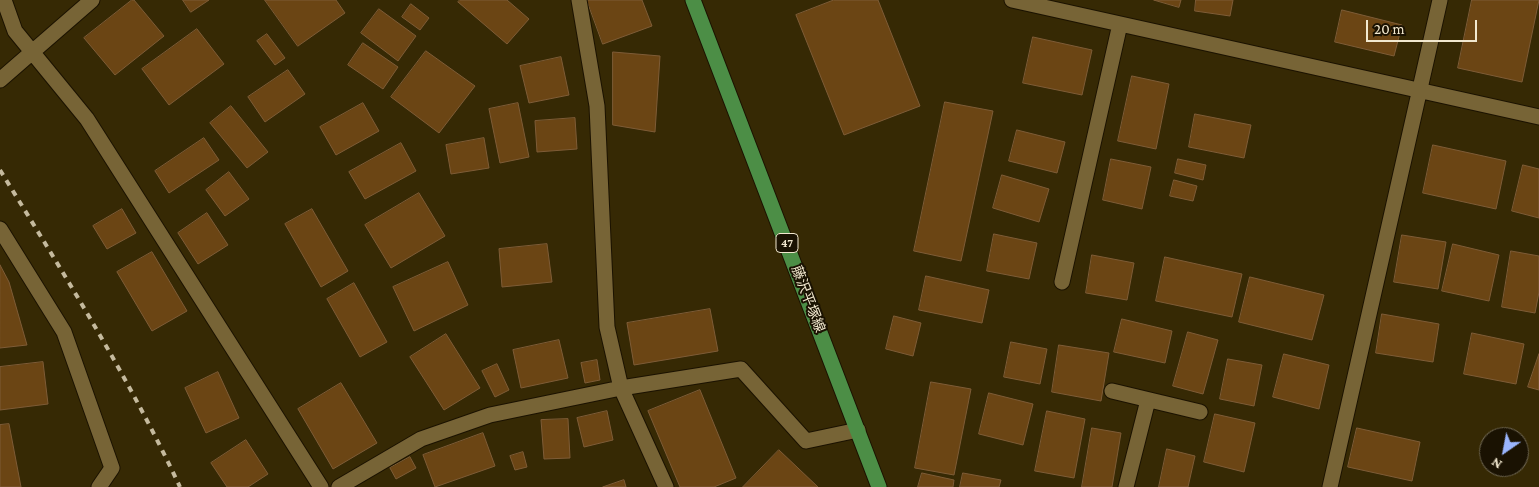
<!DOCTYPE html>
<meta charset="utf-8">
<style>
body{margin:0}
#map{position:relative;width:1539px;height:487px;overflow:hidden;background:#362904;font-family:"Crimson Pro",serif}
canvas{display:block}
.north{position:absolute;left:1479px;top:427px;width:50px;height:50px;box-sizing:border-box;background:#1a1202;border:1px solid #706854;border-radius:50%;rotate:213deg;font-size:14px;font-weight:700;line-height:20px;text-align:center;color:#f2e8cf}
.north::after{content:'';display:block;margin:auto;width:18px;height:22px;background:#9ab5fd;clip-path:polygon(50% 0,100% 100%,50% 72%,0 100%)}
.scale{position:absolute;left:1366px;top:20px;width:111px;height:22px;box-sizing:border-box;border:2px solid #f2e8cf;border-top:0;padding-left:6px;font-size:15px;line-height:18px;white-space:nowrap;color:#f2e8cf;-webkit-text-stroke:4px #1a1202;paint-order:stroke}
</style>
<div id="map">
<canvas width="1539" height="487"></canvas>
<div class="north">N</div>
<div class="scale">20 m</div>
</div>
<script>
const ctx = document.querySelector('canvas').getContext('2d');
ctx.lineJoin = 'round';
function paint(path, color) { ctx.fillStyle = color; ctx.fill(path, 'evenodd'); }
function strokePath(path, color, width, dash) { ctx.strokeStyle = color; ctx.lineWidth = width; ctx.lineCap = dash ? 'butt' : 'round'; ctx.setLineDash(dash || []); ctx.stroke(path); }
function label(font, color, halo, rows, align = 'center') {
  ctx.font = font + ' "Crimson Pro","Noto Sans JP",serif'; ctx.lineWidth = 4; ctx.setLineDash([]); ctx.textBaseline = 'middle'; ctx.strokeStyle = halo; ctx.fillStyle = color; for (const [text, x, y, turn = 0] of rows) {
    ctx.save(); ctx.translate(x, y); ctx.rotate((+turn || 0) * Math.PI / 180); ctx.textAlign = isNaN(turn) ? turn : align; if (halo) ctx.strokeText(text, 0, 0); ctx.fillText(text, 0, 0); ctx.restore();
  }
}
const building = new Path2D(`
 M 132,0 L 134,0 L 164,36 L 115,75 L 84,38 Z
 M 183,0 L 209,0 L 191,12 Z
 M 265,0 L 336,0 L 345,13 L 298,46 Z
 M 460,0 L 507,0 L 529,19 L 507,44 L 458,2 Z
 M 587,0 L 642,0 L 652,26 L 603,44 Z
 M 834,0 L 878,0 L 920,106 L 844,135 L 796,15 Z
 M 1154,0 L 1181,0 L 1179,7 Z
 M 1196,0 L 1233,0 L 1230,16 L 1195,11 Z
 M 1472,0 L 1539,0 L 1522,82 L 1458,68 Z
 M 411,4 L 429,18 L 420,30 L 402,17 Z
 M 379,9 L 416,36 L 398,61 L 361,33 Z
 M 1342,10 L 1402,25 L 1394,56 L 1335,42 Z
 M 197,29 L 224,64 L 169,105 L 142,69 Z
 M 267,34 L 285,58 L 275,65 L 257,41 Z
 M 1033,37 L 1092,50 L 1082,95 L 1023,83 Z
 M 363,43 L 398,67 L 383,89 L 348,65 Z
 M 426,51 L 475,86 L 439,133 L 391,97 Z
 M 613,52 L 660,56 L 655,132 L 613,125 Z
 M 561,57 L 569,95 L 529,103 L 520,66 Z
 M 288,70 L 305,94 L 265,122 L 248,97 Z
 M 1132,76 L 1169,84 L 1156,149 L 1118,141 Z
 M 945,102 L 993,111 L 961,261 L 914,251 Z
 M 363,103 L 379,131 L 336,155 L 320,127 Z
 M 518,103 L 529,157 L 500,163 L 489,109 Z
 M 231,106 L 268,152 L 247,168 L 210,123 Z
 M 1195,114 L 1251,125 L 1244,158 L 1189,147 Z
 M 575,118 L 577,149 L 537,152 L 535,121 Z
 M 1017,130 L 1065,142 L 1057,173 L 1009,161 Z
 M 204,138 L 219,160 L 169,193 L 155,171 Z
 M 484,138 L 489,168 L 451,174 L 446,145 Z
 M 401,143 L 416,171 L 365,199 L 349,172 Z
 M 1433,145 L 1506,161 L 1496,209 L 1423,193 Z
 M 1111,159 L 1151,167 L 1142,209 L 1103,200 Z
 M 1178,159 L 1206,165 L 1203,180 L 1175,173 Z
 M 1523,165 L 1539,169 L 1539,218 L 1512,211 Z
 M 229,172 L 249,199 L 225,216 L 206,190 Z
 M 1002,175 L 1049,189 L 1039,222 L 993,208 Z
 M 1174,180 L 1197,186 L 1193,201 L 1170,196 Z
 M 419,193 L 445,236 L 391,268 L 365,225 Z
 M 122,209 L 136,233 L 107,249 L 93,226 Z
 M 312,209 L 348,271 L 321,287 L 285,224 Z
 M 207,213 L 228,245 L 198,264 L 178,233 Z
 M 994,234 L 1037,243 L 1029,279 L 987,271 Z
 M 1402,235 L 1446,242 L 1438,289 L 1394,282 Z
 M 547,244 L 552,282 L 502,287 L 499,249 Z
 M 1453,244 L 1499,255 L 1489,301 L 1442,291 Z
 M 1511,251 L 1539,256 L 1539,292 L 1535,313 L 1502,307 Z
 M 152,252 L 187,311 L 152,331 L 117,272 Z
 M 1092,255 L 1134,263 L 1127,300 L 1086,293 Z
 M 1165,257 L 1242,274 L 1232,317 L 1156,301 Z
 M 448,262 L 468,305 L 414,331 L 393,287 Z
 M 0,265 L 9,282 L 27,345 L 0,348 Z
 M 926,276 L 989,290 L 982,323 L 919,310 Z
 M 1250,277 L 1324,295 L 1312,340 L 1239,322 Z
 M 354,283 L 387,342 L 360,357 L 327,299 Z
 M 710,309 L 718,351 L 634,365 L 627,323 Z
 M 1382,314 L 1439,324 L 1433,362 L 1376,353 Z
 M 894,316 L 921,323 L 913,356 L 886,349 Z
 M 1122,319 L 1172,331 L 1165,363 L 1114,352 Z
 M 1188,332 L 1218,340 L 1203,394 L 1173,386 Z
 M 1472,333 L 1524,344 L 1516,384 L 1464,374 Z
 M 446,334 L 480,388 L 444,410 L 410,357 Z
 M 559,340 L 568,378 L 521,388 L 513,350 Z
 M 1011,342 L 1047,349 L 1040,384 L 1004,377 Z
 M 1059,345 L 1109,353 L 1101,401 L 1052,392 Z
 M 1284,354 L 1329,365 L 1319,409 L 1273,397 Z
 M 1539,354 L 1539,390 L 1528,387 Z
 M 1228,359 L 1262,365 L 1254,406 L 1220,399 Z
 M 597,360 L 600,380 L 585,383 L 581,363 Z
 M 43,362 L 48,404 L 0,410 L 0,367 Z
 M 497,364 L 509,390 L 495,397 L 482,371 Z
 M 218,372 L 239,418 L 206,433 L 185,388 Z
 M 931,382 L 971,389 L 954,475 L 915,468 Z
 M 341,383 L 377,443 L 333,469 L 298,409 Z
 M 700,390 L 736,478 L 714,487 L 680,487 L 648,411 Z
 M 989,393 L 1033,404 L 1023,445 L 979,434 Z
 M 607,411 L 613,440 L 584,447 L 577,418 Z
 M 1047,411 L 1085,419 L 1074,478 L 1035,471 Z
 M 1215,414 L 1255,423 L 1244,472 L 1204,462 Z
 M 568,419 L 570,458 L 544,459 L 541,420 Z
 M 9,424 L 21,487 L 0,487 L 0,425 Z
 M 1092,428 L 1121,433 L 1112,487 L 1082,487 Z
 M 1357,428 L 1420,442 L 1412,481 L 1348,467 Z
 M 483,433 L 495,466 L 435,487 L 423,455 Z
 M 246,440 L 268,474 L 248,487 L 227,487 L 211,463 Z
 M 1167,449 L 1195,456 L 1188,487 L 1159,487 Z
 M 779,450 L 818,487 L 743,487 Z
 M 523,452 L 527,467 L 515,470 L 510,456 Z
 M 410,457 L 416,468 L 396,479 L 390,468 Z
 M 922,473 L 954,480 L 953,487 L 918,487 Z
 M 963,473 L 1001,480 L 999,487 L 960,487 Z
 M 624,480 L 626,487 L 603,487 Z`);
paint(building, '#6b4514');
strokePath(building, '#7e5c37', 1);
const minor = new Path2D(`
 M 4,0 L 15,31 L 87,119 L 321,487
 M 579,0 L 597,106 L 607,327 L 621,388 L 666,487
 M 1012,0 L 1539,117
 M 0,80 L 92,0
 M 0,229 L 64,332 L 112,468 L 99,487
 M 1062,282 L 1120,24
 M 1112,391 L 1200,412
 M 339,487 L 421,439 L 490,415 L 621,388 L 741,369 L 806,441 L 858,430
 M 1126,487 L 1148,400
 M 1330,487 L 1440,0`);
const major = new Path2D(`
 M 693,0 L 879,487`);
strokePath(minor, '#1b1200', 17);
strokePath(major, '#1b1200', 17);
strokePath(minor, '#776436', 15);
strokePath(major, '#4c8e46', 15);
strokePath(new Path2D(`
 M 0,170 C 64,274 128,376 180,487`), '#c5ba9e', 4, [6, 6]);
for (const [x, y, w] of [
 [787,243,22]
]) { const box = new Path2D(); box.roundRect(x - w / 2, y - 9.5, w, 19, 4); ctx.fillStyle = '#1a1202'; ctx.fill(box); strokePath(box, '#f2e8cf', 1); }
label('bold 12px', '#f2e8cf', null, [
 ["47",787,243]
]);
label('14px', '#f2e8cf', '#1a1202', [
 ["藤沢平塚線",808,299,69]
]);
</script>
